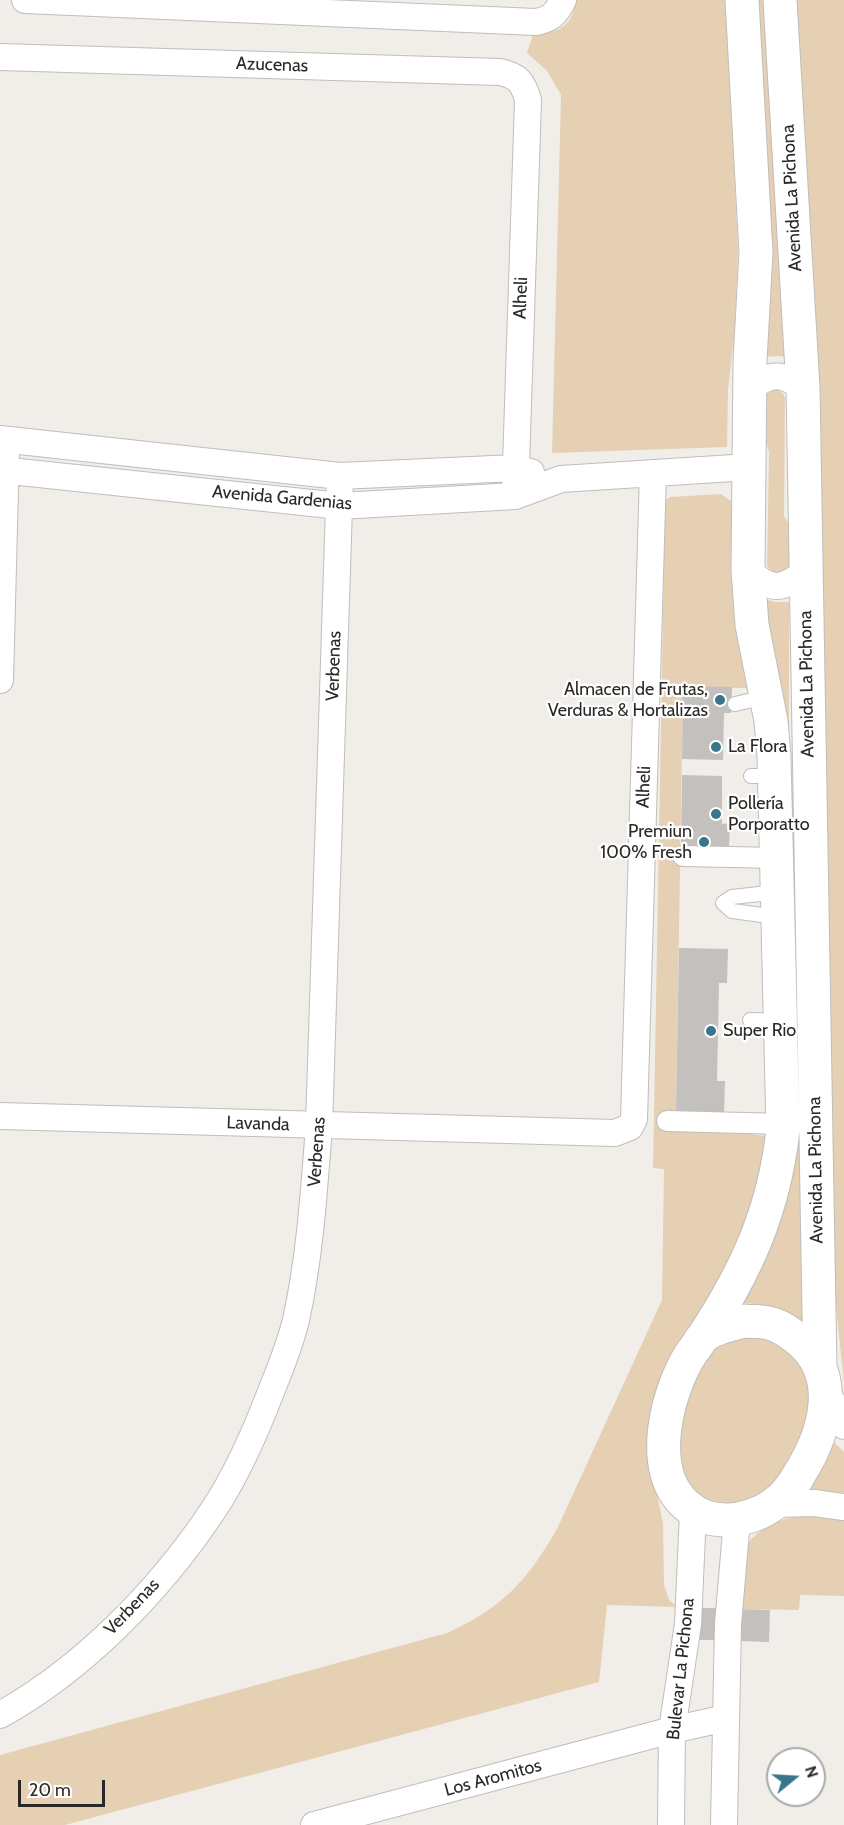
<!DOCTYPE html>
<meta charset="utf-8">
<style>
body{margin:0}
#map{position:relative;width:844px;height:1825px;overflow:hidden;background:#f1eeea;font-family:Cabin,sans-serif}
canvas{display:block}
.north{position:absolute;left:766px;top:1747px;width:60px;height:60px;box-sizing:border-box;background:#fff;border:2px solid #aaa9a9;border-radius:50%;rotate:72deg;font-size:16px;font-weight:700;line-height:24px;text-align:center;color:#2a2927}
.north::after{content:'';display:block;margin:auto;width:21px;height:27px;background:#39768c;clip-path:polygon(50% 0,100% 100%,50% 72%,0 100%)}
.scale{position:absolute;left:18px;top:1780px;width:87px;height:27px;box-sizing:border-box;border:3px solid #2a2927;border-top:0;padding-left:8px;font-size:18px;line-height:21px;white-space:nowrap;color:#2a2927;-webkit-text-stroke:4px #fff;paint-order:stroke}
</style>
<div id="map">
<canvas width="844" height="1825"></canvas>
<div class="north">N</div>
<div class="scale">20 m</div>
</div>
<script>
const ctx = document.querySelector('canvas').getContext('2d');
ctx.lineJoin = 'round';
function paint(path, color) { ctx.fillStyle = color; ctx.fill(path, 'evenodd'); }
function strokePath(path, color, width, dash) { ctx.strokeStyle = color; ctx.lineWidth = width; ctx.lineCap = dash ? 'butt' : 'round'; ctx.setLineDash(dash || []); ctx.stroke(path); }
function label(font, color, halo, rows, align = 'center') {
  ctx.font = font + ' Cabin,sans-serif'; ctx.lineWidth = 4.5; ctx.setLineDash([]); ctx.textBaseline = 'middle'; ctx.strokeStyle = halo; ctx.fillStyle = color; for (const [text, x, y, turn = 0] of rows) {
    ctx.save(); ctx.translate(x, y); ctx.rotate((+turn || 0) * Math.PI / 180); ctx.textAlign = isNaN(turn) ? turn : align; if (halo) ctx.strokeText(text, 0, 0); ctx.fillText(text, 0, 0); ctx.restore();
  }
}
paint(new Path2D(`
 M 575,0 L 726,0 L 738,249 L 735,327 L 728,390 L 727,447 L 552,453 L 561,95 L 547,71 L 527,53 L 533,34 C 557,33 574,27 575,0 Z
 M 754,0 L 767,0 L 790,358 L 779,356 L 763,357 Z
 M 795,0 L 844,0 L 844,1382 L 835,1298 Z
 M 774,388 L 783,393 L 785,398 L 784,516 L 791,528 L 790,572 L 772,574 L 767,565 L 769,452 L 763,432 L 762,393 Z
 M 721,494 L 731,501 L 733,509 L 733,601 L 750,691 L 747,691 L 746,688 L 683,687 L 676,1112 L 665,1112 L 665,1130 L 731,1132 L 768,1136 L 764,1166 L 737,1254 L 667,1368 L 656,1390 L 653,1401 L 657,1415 L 652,1470 L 663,1523 L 664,1585 L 669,1600 L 677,1607 L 607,1605 L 599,1682 L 65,1825 L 0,1825 L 0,1755 L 447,1633 C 502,1608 527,1581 557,1529 L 662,1300 L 664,1169 L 653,1168 L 665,501 L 670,497 Z
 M 765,599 L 775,602 L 789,602 L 789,751 L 763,600 Z
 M 792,903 L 798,903 L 808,1329 C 785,1309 773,1305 743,1303 L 764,1255 Z
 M 765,1336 C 774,1342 792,1352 799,1360 C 805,1369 808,1384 808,1395 C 809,1410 809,1431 803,1445 C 788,1479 749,1514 709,1501 C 651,1481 686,1356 729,1338 C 738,1334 755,1336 765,1336 Z
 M 834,1442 L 844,1452 L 844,1493 L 808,1489 L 821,1469 Z
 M 818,1514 L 844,1520 L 844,1596 L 800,1595 L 799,1610 L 741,1609 L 743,1549 C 762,1523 787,1516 818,1514 Z`), '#e5d0b4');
paint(new Path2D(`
 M 683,686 L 732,687 L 731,713 L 724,713 L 723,760 L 682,759 Z
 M 682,775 L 722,776 L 722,824 L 730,823 L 729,848 L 681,847 Z
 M 679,948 L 728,949 L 727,983 L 719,983 L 717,1081 L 725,1081 L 724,1113 L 676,1112 Z
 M 677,1607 L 770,1610 L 769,1642 L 676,1639 Z`), '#c3c0bd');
const service = new Path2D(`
 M 735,704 L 766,697
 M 751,776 L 775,776
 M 777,917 L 732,911 L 723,903 L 732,897 L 778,892
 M 750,1020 L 781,1021`);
const pedestrian = new Path2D(`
 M 683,856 L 777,858
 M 667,1121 L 783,1124`);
const minor = new Path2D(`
 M 25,0 L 536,22 C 551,19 556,14 563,0
 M 0,57 L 500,72 C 518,76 523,82 528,100 L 515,496
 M 750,389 C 770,372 781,373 803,387
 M 0,439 L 340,476 L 515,468 L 531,472
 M 0,470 L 340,506 L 515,496 L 561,479 L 749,467
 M 748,570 C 771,592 782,590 805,572
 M 0,680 L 6,452
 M 0,1116 L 615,1133 L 630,1127 L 634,1119 L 653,473
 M 826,1389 L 844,1426
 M 775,1504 L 814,1503 L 844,1507
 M 0,1715 C 83,1669 159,1591 212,1512 C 237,1475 256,1431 272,1389 C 281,1367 290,1344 296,1320 C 310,1256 314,1191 319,1126 L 340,476
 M 314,1825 L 672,1730 L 726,1718
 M 671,1825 L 672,1730 L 688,1624 L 693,1512
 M 724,1825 L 728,1624 L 737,1520`);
const secondary = new Path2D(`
 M 780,0 L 803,387 L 820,1368
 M 745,1321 C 752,1322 761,1321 768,1323 C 780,1325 790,1333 799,1340 C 842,1376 825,1433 800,1473 C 794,1484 785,1497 774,1504 C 761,1514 743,1520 727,1520 C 710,1520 698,1516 686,1505 C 646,1470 667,1390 692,1352 C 696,1348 699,1341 703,1337 C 713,1328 732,1324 745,1321 Z
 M 703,1337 C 747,1270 774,1210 783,1130 L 774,756 L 771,721 L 752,625 L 748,570 L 750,361 L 756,252 L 742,0`);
strokePath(service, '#c0bdba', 16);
strokePath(pedestrian, '#c0bdba', 22);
strokePath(minor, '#c0bdba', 28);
strokePath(secondary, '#c0bdba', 35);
strokePath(service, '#fff', 14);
strokePath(pedestrian, '#fff', 20);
strokePath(minor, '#fff', 26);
strokePath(secondary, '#fff', 33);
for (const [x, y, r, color] of [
 [720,700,6,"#39768c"],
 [716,747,6,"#39768c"],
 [716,814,6,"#39768c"],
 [704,842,6,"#39768c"],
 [711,1031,6,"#39768c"]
]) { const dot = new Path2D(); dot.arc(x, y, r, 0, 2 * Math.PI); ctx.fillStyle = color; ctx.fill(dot); strokePath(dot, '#fff', 2); }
label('18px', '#2a2927', '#fff', [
 ["Azucenas",272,65,2],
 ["Avenida La Pichona",792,198,-93],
 ["Alheli",521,298,-88],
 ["Avenida Gardenias",282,498,5],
 ["Verbenas",334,666,-88],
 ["Avenida La Pichona",807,684,-91],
 ["Alheli",644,787,-88],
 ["Lavanda",258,1124,2],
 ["Verbenas",317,1152,-86],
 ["Avenida La Pichona",816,1170,-91],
 ["Verbenas",132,1607,-46],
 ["Bulevar La Pichona",681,1669,-84],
 ["Los Aromitos",493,1778,-15]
]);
label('18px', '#2a2927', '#fff', [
 ["Almacen de Frutas,",708,690,"right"],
 ["Verduras & Hortalizas",708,711,"right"],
 ["La Flora",728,747],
 ["Pollería",728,804],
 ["Porporatto",728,825],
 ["Premiun",692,832,"right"],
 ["100% Fresh",692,853,"right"],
 ["Super Rio",723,1031]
], 'left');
</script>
